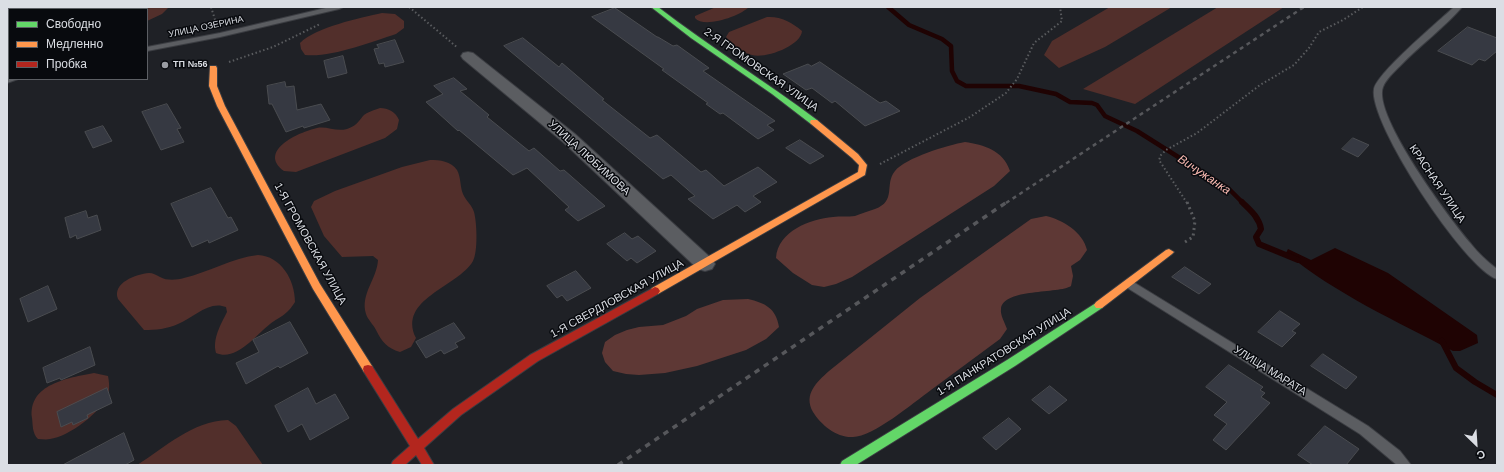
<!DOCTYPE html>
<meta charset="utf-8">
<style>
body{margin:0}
#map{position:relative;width:1504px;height:472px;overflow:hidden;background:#1f2126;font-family:Arial,sans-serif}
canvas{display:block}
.frame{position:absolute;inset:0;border:8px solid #dbdee4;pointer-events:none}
.legend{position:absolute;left:8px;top:8px;width:140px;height:72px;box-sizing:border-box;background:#080a0e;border:1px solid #5c5f64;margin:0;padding:5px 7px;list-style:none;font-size:12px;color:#dbdee4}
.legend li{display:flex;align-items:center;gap:8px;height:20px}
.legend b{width:20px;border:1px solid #5c5f64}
.north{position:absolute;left:1456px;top:424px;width:40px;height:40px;-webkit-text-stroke:3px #080a0e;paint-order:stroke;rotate:155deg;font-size:11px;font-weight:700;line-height:16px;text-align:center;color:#dbdee4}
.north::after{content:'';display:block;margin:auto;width:14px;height:18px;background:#dbdee4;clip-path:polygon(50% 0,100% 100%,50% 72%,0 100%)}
</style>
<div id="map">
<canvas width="1504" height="472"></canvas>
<div class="frame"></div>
<ul class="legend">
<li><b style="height:5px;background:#63d668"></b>Свободно</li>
<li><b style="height:5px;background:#ff974d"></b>Медленно</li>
<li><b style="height:5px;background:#b3261e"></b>Пробка</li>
</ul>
<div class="north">С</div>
</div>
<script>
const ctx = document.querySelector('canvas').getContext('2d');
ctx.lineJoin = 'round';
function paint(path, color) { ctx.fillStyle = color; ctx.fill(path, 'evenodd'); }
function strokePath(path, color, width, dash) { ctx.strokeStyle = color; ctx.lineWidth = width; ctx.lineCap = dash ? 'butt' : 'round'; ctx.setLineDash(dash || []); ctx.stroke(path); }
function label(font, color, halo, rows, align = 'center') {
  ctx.font = font + ' Arial,sans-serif'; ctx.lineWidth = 3; ctx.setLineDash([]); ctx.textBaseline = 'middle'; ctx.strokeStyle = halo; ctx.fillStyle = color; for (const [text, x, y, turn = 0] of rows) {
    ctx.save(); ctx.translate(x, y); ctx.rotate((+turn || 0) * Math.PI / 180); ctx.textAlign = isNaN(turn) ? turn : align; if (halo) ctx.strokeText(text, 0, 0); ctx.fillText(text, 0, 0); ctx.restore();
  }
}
paint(new Path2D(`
 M 98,7 L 169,7 L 162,14 L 147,21 L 147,9 L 100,9 Z
 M 716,7 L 749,7 C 740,16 704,29 695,18 L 695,16 Z
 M 1110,7 L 1172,7 L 1105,47 L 1059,68 L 1044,55 L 1052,41 Z
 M 1218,7 L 1284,7 L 1135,104 L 1083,89 Z
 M 382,13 L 395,14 L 404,21 L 404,28 L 396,34 C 371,42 330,58 305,55 L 301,49 L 300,43 C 316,27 360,18 382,13 Z
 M 767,17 C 780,16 792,22 802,31 C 801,46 765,59 752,55 C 743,53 731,44 726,37 L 729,32 Z
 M 380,108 C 388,108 396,112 399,120 L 397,129 L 385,138 L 296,172 L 284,171 C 257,151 299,132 317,128 C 327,126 336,132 347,129 C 356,126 358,122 363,116 C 367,112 375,110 380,108 Z
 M 430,160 C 440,160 451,161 457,170 C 461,177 460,187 463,194 C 466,201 472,205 474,212 C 477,223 478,252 473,261 C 458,287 397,299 416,338 L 411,347 L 400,352 C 387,348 382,342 376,330 C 373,324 368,320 366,314 C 360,294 377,279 378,260 L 373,256 L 342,257 L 324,236 L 311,207 L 314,201 L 335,191 L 402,167 Z
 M 258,255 C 281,256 295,280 295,302 C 287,315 281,316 270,324 C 256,335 236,362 216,353 C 212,339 221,324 227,312 L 226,307 C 209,300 193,318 178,324 C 167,329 156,330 144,330 L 118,299 C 112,283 136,274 149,273 C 153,273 156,275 160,277 C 167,281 177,280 184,278 C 209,272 232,258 258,255 Z
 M 94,373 L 108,376 C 109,381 110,389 108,394 C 102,412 68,437 50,439 C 46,440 42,439 38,439 C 32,433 33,425 32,418 C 28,384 68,378 94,373 Z
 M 228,420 L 236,426 L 263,465 L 137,465 C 166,447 192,421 228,420 Z`), '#522f2b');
paint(new Path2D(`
 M 965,142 C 984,145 1003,150 1010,171 L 994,186 L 852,277 L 836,284 L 824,287 L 812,285 L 793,273 L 776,258 C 778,231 810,219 833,217 C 840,216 848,217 855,216 C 861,214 868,211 875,209 C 897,201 884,184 895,171 C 905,158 948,145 965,142 Z
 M 1046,216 C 1063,220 1083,232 1087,250 L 1080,260 L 1071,266 L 1073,276 L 1071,286 C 1059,294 1003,288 1001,309 C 1000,315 1005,323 1007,329 L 1000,339 C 977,356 954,373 931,390 C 913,403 873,437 853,437 C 837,438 821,425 813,412 C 803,394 817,382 829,371 L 920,298 L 1031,219 Z
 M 748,299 C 765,303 776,308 779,327 L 766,339 L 746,350 L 697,366 L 665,373 L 639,375 L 626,374 L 613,371 L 605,362 L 602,353 L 605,342 L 615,335 L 627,330 L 639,327 L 663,325 L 686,316 L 697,309 L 723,300 Z`), '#5e3835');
paint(new Path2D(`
 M 1335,248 L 1388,273 L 1477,335 L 1478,343 L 1460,351 L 1453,351 C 1396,321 1336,294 1286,253 L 1288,249 L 1311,260 Z`), '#1f0303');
strokePath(new Path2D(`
 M 888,7 L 909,25 L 942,39 L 951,46 L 952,71 L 957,81 L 966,86 L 1019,86 L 1056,94 L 1070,102 L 1092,103 L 1097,105 L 1105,116 L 1137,131 L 1229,189 L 1243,203`), '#1f0303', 4.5);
strokePath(new Path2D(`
 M 1242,202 C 1250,210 1259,217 1261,229 L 1256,237 L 1259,244 L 1298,260
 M 1442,341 L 1456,368 L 1475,382 L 1497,395`), '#1f0303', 6);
const building = new Path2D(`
 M 615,8 L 657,37 L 658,37 L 673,46 L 677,45 L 709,68 L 703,71 L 775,121 L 767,125 L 774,130 L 758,139 L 723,113 L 720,114 L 706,104 L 708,103 L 662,70 L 664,69 L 592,17 Z
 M 1468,27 L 1497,38 L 1497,51 L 1485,61 L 1479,59 L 1472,65 L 1438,51 Z
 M 523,38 L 559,67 L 562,63 L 604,99 L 602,100 L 650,138 L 657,135 L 701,172 L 706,170 L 724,186 L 758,167 L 777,182 L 753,196 L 761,202 L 745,212 L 737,205 L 713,219 L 688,199 L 695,196 L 671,175 L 663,179 L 504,46 Z
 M 395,40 L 404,62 L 385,67 L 384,63 L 379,64 L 374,49 L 379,48 L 377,45 Z
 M 343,56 L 347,73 L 328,78 L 324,61 Z
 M 820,62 L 880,103 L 886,101 L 900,111 L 865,126 L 835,101 L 832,103 L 812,88 L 806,90 L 783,74 L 808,64 L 811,66 Z
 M 454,78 L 467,89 L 460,91 L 489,115 L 487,117 L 529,151 L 534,148 L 560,171 L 564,170 L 605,206 L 578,221 L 565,210 L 569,207 L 527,168 L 513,175 L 459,130 L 458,131 L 426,102 L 443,94 L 434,86 Z
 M 285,82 L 286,87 L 294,86 L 297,110 L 321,104 L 330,120 L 304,128 L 303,126 L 286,132 L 272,104 L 269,104 L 267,86 Z
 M 167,104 L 181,128 L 177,129 L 184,142 L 161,150 L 142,112 Z
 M 103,126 L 112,141 L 93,148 L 85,132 Z
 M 1353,138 L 1369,145 L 1358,157 L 1342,149 Z
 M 800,140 L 824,156 L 810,164 L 786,148 Z
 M 211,188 L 228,218 L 231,217 L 238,230 L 209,243 L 208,240 L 192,247 L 171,204 Z
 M 86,211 L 88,218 L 97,215 L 101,230 L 77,239 L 76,235 L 70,238 L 65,218 Z
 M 625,233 L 632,239 L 638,236 L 656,251 L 637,263 L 631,258 L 627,261 L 607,244 Z
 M 1185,267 L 1211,284 L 1199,294 L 1172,277 Z
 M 576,271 L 591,288 L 567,301 L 562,295 L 557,298 L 547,286 Z
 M 48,286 L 57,309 L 28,322 L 20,299 Z
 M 1280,311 L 1300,324 L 1292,331 L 1296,333 L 1282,347 L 1258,332 Z
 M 290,322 L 308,353 L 280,368 L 278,366 L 246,384 L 236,363 L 259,352 L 253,340 Z
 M 454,323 L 465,338 L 455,343 L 458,347 L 444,354 L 441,350 L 426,358 L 416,342 Z
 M 90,347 L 95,365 L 61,380 L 60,378 L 47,383 L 43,368 Z
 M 1323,354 L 1357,377 L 1346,389 L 1311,366 Z
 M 1229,365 L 1263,387 L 1260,390 L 1265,393 L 1261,397 L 1270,403 L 1226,450 L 1213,440 L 1227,424 L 1214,415 L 1227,402 L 1206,387 Z
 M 1050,386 L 1067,400 L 1049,414 L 1032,400 Z
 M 107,388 L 112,403 L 87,415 L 88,418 L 73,425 L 72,422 L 61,427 L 57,412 Z
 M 308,388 L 316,404 L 335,394 L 349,418 L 310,440 L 302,424 L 288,432 L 275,406 Z
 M 1009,418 L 1021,429 L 996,450 L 983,438 Z
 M 1325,426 L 1359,449 L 1346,465 L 1313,465 L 1298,455 Z
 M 124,433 L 134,460 L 125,465 L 63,465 Z`);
paint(building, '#363942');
strokePath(building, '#4a4c50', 1);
const lane = new Path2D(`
 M 330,7 L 343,7 L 339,9 L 220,37 L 147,51 L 147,47 L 220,33 Z
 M 1454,7 L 1462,7 C 1444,28 1419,46 1400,66 C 1394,72 1386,79 1383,87 C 1372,115 1451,221 1471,244 C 1478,253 1488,262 1497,269 L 1497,279 C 1465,269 1368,122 1374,89 C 1377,73 1439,21 1454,7 Z
 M 7,78 L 18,79 L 7,83 Z
 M 1130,280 L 1368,426 L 1400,451 L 1411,465 L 1397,465 L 1360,434 L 1126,287 L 1125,284 L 1126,281 Z`);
const street = new Path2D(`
 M 468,52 L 473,53 L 575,134 L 712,259 L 715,264 L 712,269 L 705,271 L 698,269 L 563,142 L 463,59 L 461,56 L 463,53 Z`);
const fast = new Path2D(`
 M 651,7 L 658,7 C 710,47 765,81 817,120 L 818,122 L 817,124 L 811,124 L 772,94 L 691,38 Z
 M 1099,301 L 1102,302 L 1104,305 L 1102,308 L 1015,366 L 856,465 L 840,465 L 842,461 L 1007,360 Z`);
const slow = new Path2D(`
 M 210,66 L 216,66 L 217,68 L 217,86 L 225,106 L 320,284 L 372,366 L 373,369 L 372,372 L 368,373 L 364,372 L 313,289 L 217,106 L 209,86 Z
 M 811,120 L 817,120 L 858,154 L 867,165 L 865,175 L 658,294 L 652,294 L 650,291 L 652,288 L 858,172 L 859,165 L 852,158 L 811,124 L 810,122 Z
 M 1169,249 L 1174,252 L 1172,254 L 1102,308 L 1096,308 L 1094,305 L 1096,302 L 1166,250 Z`);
const jam = new Path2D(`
 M 655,287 L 658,288 L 660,291 L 658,294 L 538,361 L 461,415 L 424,448 L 434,465 L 422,465 L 416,455 L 405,465 L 391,465 L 393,461 L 410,446 L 364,372 L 363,369 L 364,366 L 368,365 L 372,366 L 418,439 L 453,409 L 530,355 Z`);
strokePath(lane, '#3b3d42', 2);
strokePath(street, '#3b3d42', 2);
strokePath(fast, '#3b3d42', 2);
strokePath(slow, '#3b3d42', 2);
strokePath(jam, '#3b3d42', 2);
strokePath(new Path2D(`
 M 211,7 L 217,26
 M 409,7 L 458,48
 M 229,62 L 273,47 L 320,24
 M 880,164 L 970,117 L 1006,93 L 1017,79 L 1034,43 L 1062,21 L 1060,7
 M 1187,203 L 1159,160 L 1161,155 L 1166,150 L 1197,133 L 1260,85 L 1294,65 L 1309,48 L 1319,32 L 1343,20 L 1363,7`), '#5a5c5f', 2, [1.5, 2.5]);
strokePath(new Path2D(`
 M 1185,242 L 1193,237 L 1195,221 L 1187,202`), '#5a5c5f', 3, [2, 3.5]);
paint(lane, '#5b5d61');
paint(street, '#5b5d61');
paint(fast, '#63d668');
paint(slow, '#ff974d');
paint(jam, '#b3261e');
strokePath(new Path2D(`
 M 1006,203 L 1304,7`), '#56575b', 2.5, [4, 4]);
strokePath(new Path2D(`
 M 618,465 L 1007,202`), '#56575b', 3.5, [5.5, 5.5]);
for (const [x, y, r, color] of [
 [165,65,4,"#999ca2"]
]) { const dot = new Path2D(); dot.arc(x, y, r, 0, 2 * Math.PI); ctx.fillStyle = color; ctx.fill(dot); strokePath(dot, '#080a0e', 1.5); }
label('9px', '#dbdee4', '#080a0e', [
 ["УЛИЦА ОЗЕРИНА",206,27,-12]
]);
label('bold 9px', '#dbdee4', '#080a0e', [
 ["ТП №56",173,65]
], 'left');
label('11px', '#dbdee4', '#080a0e', [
 ["2-Я ГРОМОВСКАЯ УЛИЦА",761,70,35],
 ["УЛИЦА ЛЮБИМОВА",589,158,42],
 ["КРАСНАЯ УЛИЦА",1437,184,56],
 ["1-Я ГРОМОВСКАЯ УЛИЦА",310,244,61],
 ["1-Я СВЕРДЛОВСКАЯ УЛИЦА",617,299,-29],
 ["1-Я ПАНКРАТОВСКАЯ УЛИЦА",1004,352,-32],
 ["УЛИЦА МАРАТА",1270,371,32]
]);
label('italic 12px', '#f7b8b0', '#080a0e', [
 ["Вичужанка",1204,175,34]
]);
</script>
